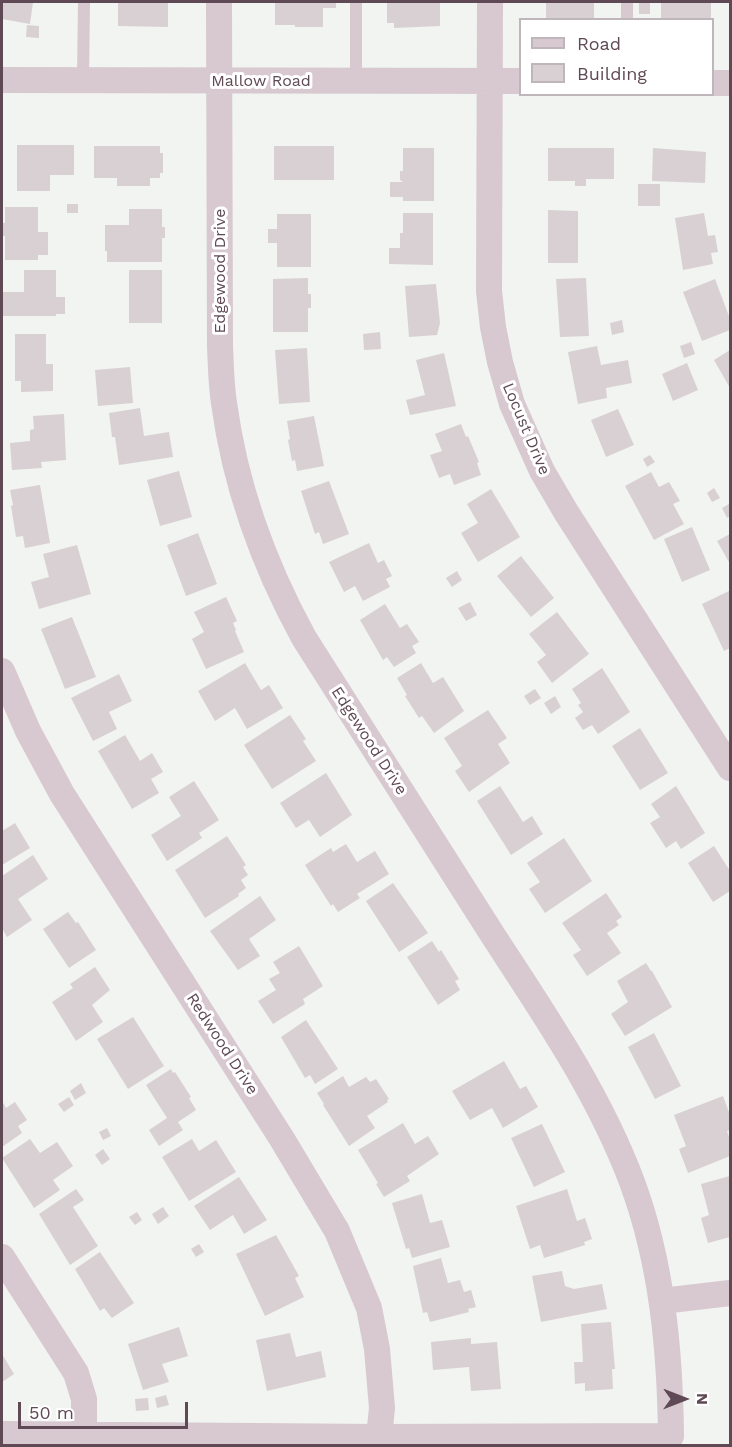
<!DOCTYPE html>
<style>
body{margin:0}
#map{position:relative;width:732px;height:1447px;overflow:hidden;background:#f1f4f1;font-family:"Work Sans",sans-serif}
canvas{display:block}
.frame{position:absolute;inset:0;border:3px solid #5f4954;pointer-events:none}
.legend{position:absolute;left:519px;top:18px;width:195px;height:78px;box-sizing:border-box;background:#fff;border:2px solid #bfb6bb;margin:0;padding:8px 10px;list-style:none;font-size:18px;color:#5f4954}
.legend li{display:flex;align-items:center;gap:12px;height:30px}
.legend b{width:30px;border:2px solid #bfb6bb}
.north{position:absolute;left:654px;top:1369px;width:60px;height:60px;-webkit-text-stroke:4px #fff;paint-order:stroke;rotate:90deg;font-size:16px;font-weight:700;line-height:24px;text-align:center;color:#5f4954}
.north::after{content:'';display:block;margin:auto;width:21px;height:27px;background:#5f4954;clip-path:polygon(50% 0,100% 100%,50% 72%,0 100%)}
.scale{position:absolute;left:18px;top:1402px;width:170px;height:27px;box-sizing:border-box;border:3px solid #5f4954;border-top:0;padding-left:8px;font-size:18px;line-height:21px;white-space:nowrap;color:#5f4954;-webkit-text-stroke:4px #fff;paint-order:stroke}
</style>
<div id="map">
<canvas width="732" height="1447"></canvas>
<div class="frame"></div>
<ul class="legend">
<li><b style="height:8px;background:#d8c8d0"></b>Road</li>
<li><b style="height:16px;background:#d9d0d3"></b>Building</li>
</ul>
<div class="north">N</div>
<div class="scale">50 m</div>
</div>
<script>
const ctx = document.querySelector('canvas').getContext('2d');
ctx.lineJoin = 'round';
function paint(path, color) { ctx.fillStyle = color; ctx.fill(path, 'evenodd'); }
function strokePath(path, color, width, dash) { ctx.strokeStyle = color; ctx.lineWidth = width; ctx.lineCap = dash ? 'butt' : 'round'; ctx.setLineDash(dash || []); ctx.stroke(path); }
function label(font, color, halo, rows, align = 'center') {
  ctx.font = font + ' "Work Sans",sans-serif'; ctx.lineWidth = 6; ctx.setLineDash([]); ctx.textBaseline = 'middle'; ctx.strokeStyle = halo; ctx.fillStyle = color; for (const [text, x, y, turn = 0] of rows) {
    ctx.save(); ctx.translate(x, y); ctx.rotate((+turn || 0) * Math.PI / 180); ctx.textAlign = isNaN(turn) ? turn : align; if (halo) ctx.strokeText(text, 0, 0); ctx.fillText(text, 0, 0); ctx.restore();
  }
}
paint(new Path2D(`
 M 2,2 L 33,2 L 30,24 L 2,19 Z
 M 118,2 L 168,2 L 168,27 L 118,26 Z
 M 275,2 L 336,2 L 336,8 L 323,8 L 323,27 L 295,27 L 295,25 L 275,25 Z
 M 387,2 L 440,2 L 440,26 L 394,28 L 394,23 L 387,23 Z
 M 546,2 L 594,2 L 594,20 L 546,20 Z
 M 661,2 L 711,2 L 711,20 L 661,20 Z
 M 639,3 L 650,3 L 650,14 L 639,14 Z
 M 27,25 L 39,26 L 39,38 L 26,37 Z
 M 17,145 L 74,145 L 74,175 L 50,175 L 50,191 L 17,191 Z
 M 94,146 L 160,146 L 160,153 L 163,153 L 163,173 L 160,173 L 160,178 L 150,178 L 150,186 L 117,186 L 117,178 L 94,178 Z
 M 274,146 L 334,146 L 334,180 L 274,180 Z
 M 403,148 L 434,148 L 434,201 L 403,201 L 403,197 L 390,197 L 390,182 L 403,182 L 400,180 L 400,171 L 403,171 Z
 M 548,148 L 614,148 L 614,179 L 586,179 L 586,186 L 575,186 L 575,181 L 548,181 Z
 M 653,148 L 706,152 L 705,183 L 652,181 Z
 M 638,184 L 660,184 L 660,206 L 638,206 Z
 M 67,204 L 78,204 L 78,213 L 67,213 Z
 M 5,207 L 38,207 L 38,232 L 48,232 L 48,255 L 38,255 L 38,260 L 5,260 L 5,236 L 2,236 L 2,223 L 5,223 Z
 M 129,209 L 162,209 L 162,227 L 165,227 L 165,238 L 162,238 L 162,262 L 107,262 L 107,251 L 105,251 L 105,225 L 129,225 Z
 M 548,210 L 578,211 L 578,263 L 548,263 Z
 M 403,213 L 433,213 L 433,265 L 389,264 L 389,248 L 400,248 L 400,233 L 403,233 Z
 M 704,213 L 708,236 L 715,235 L 718,252 L 711,253 L 713,264 L 683,270 L 675,218 Z
 M 277,214 L 311,214 L 311,267 L 277,267 L 277,243 L 268,243 L 268,229 L 277,229 Z
 M 24,270 L 56,270 L 56,297 L 65,297 L 65,314 L 56,314 L 56,316 L 2,316 L 2,292 L 24,292 Z
 M 129,270 L 162,270 L 162,323 L 129,323 Z
 M 308,278 L 308,294 L 311,294 L 311,308 L 308,308 L 308,332 L 273,332 L 273,279 Z
 M 586,278 L 589,336 L 560,337 L 556,279 Z
 M 715,279 L 730,319 L 730,330 L 702,341 L 683,292 Z
 M 436,284 L 440,323 L 437,335 L 409,337 L 405,286 Z
 M 622,320 L 624,332 L 612,335 L 610,323 Z
 M 380,332 L 381,349 L 364,350 L 363,334 Z
 M 15,334 L 46,334 L 46,364 L 53,364 L 53,391 L 21,392 L 21,381 L 15,381 Z
 M 691,342 L 695,354 L 684,358 L 680,346 Z
 M 597,346 L 601,365 L 628,360 L 632,383 L 606,388 L 607,398 L 578,404 L 568,352 Z
 M 307,348 L 310,402 L 279,404 L 275,350 Z
 M 730,350 L 730,388 L 714,360 Z
 M 444,353 L 456,406 L 410,415 L 406,400 L 425,395 L 416,360 Z
 M 687,363 L 698,390 L 673,401 L 662,374 Z
 M 130,367 L 133,403 L 98,406 L 95,370 Z
 M 140,408 L 144,436 L 169,432 L 173,457 L 119,465 L 115,437 L 112,437 L 109,413 Z
 M 618,409 L 634,445 L 606,457 L 591,420 Z
 M 64,414 L 66,460 L 41,462 L 42,468 L 12,470 L 10,443 L 30,441 L 30,430 L 34,429 L 33,416 Z
 M 314,416 L 324,466 L 297,471 L 295,460 L 292,461 L 288,440 L 290,439 L 287,421 Z
 M 461,424 L 466,437 L 468,436 L 479,462 L 477,463 L 481,475 L 454,485 L 450,474 L 439,478 L 430,455 L 442,451 L 435,434 Z
 M 650,455 L 655,462 L 647,467 L 643,459 Z
 M 179,471 L 192,517 L 160,526 L 147,480 Z
 M 651,472 L 659,487 L 669,482 L 680,501 L 673,504 L 684,524 L 654,540 L 625,486 Z
 M 329,481 L 349,534 L 323,544 L 319,532 L 315,534 L 301,491 Z
 M 40,485 L 50,543 L 25,548 L 23,536 L 16,537 L 11,506 L 13,505 L 10,490 Z
 M 714,488 L 720,498 L 712,502 L 707,493 Z
 M 491,489 L 520,537 L 478,562 L 461,533 L 478,523 L 467,504 Z
 M 729,504 L 730,516 L 727,518 L 722,508 Z
 M 692,527 L 710,570 L 682,582 L 664,539 Z
 M 198,533 L 217,584 L 186,596 L 167,545 Z
 M 730,534 L 730,564 L 717,541 Z
 M 369,543 L 378,563 L 384,560 L 392,576 L 386,579 L 390,587 L 363,601 L 355,586 L 344,592 L 329,562 Z
 M 77,545 L 91,594 L 39,609 L 31,582 L 49,577 L 43,554 Z
 M 521,556 L 554,598 L 531,617 L 497,576 Z
 M 457,571 L 462,580 L 452,587 L 446,578 Z
 M 729,591 L 730,648 L 724,651 L 702,604 Z
 M 226,597 L 237,621 L 233,623 L 236,630 L 235,631 L 244,652 L 206,669 L 192,639 L 204,632 L 194,612 Z
 M 470,602 L 477,615 L 466,621 L 458,608 Z
 M 385,604 L 400,628 L 407,624 L 419,642 L 412,646 L 416,653 L 394,667 L 387,657 L 383,660 L 360,620 Z
 M 557,612 L 589,654 L 552,683 L 537,662 L 546,655 L 529,634 Z
 M 72,617 L 96,677 L 65,689 L 41,629 Z
 M 245,663 L 261,690 L 269,685 L 283,708 L 247,729 L 235,708 L 215,721 L 198,691 Z
 M 421,663 L 433,683 L 443,677 L 464,711 L 434,733 L 422,716 L 419,718 L 405,696 L 407,695 L 397,678 Z
 M 602,668 L 630,712 L 598,734 L 592,725 L 583,730 L 575,718 L 583,712 L 578,705 L 581,703 L 572,689 Z
 M 119,674 L 132,701 L 109,712 L 117,729 L 93,741 L 71,698 Z
 M 535,689 L 541,698 L 530,705 L 524,696 Z
 M 555,696 L 561,707 L 551,714 L 544,703 Z
 M 488,710 L 507,738 L 498,744 L 510,763 L 469,792 L 455,771 L 462,766 L 444,738 Z
 M 290,715 L 306,739 L 303,741 L 316,761 L 272,789 L 244,745 Z
 M 640,728 L 668,773 L 640,790 L 612,746 Z
 M 125,735 L 140,761 L 152,753 L 163,772 L 151,779 L 159,793 L 132,809 L 98,751 Z
 M 326,773 L 352,815 L 320,837 L 309,820 L 296,828 L 280,803 Z
 M 194,781 L 219,820 L 199,833 L 202,838 L 167,861 L 151,835 L 181,816 L 169,797 Z
 M 500,786 L 523,822 L 532,816 L 543,834 L 511,855 L 477,801 Z
 M 676,786 L 705,833 L 681,849 L 676,841 L 666,848 L 650,823 L 660,817 L 651,804 Z
 M 15,823 L 30,848 L 2,865 L 2,831 Z
 M 227,836 L 246,865 L 243,867 L 248,875 L 241,880 L 246,888 L 238,894 L 239,896 L 205,918 L 175,870 Z
 M 564,838 L 592,881 L 545,913 L 529,889 L 540,882 L 527,863 Z
 M 346,844 L 357,862 L 375,851 L 389,874 L 357,894 L 360,898 L 338,912 L 333,904 L 331,906 L 305,865 L 331,848 L 333,852 Z
 M 714,846 L 730,871 L 730,891 L 713,902 L 688,863 Z
 M 33,855 L 48,879 L 18,899 L 32,920 L 7,937 L 2,928 L 2,876 Z
 M 393,883 L 428,933 L 399,952 L 366,901 Z
 M 606,893 L 622,917 L 616,921 L 619,925 L 607,933 L 621,953 L 587,976 L 573,955 L 581,950 L 562,923 Z
 M 260,896 L 276,920 L 249,939 L 260,956 L 238,970 L 210,931 Z
 M 68,912 L 76,923 L 78,922 L 96,950 L 69,968 L 43,929 Z
 M 432,941 L 439,952 L 441,950 L 459,979 L 455,981 L 460,990 L 438,1005 L 407,957 Z
 M 299,946 L 323,986 L 303,999 L 305,1004 L 273,1024 L 258,1001 L 276,990 L 269,979 L 280,973 L 273,962 Z
 M 646,963 L 651,971 L 652,971 L 672,1007 L 625,1036 L 611,1014 L 628,1002 L 617,981 Z
 M 95,967 L 110,990 L 92,1005 L 103,1022 L 76,1041 L 52,1002 L 73,988 L 70,984 Z
 M 133,1017 L 164,1066 L 128,1089 L 97,1039 Z
 M 306,1020 L 338,1069 L 315,1084 L 310,1075 L 305,1078 L 281,1037 Z
 M 654,1033 L 681,1086 L 655,1099 L 628,1047 Z
 M 504,1061 L 520,1089 L 526,1086 L 538,1107 L 503,1128 L 492,1108 L 470,1120 L 452,1091 Z
 M 171,1069 L 173,1073 L 175,1072 L 191,1097 L 189,1098 L 196,1110 L 178,1122 L 183,1130 L 159,1146 L 149,1130 L 167,1118 L 146,1085 Z
 M 343,1076 L 349,1087 L 366,1077 L 370,1082 L 376,1079 L 389,1099 L 387,1100 L 388,1102 L 367,1116 L 375,1128 L 349,1146 L 323,1105 L 324,1104 L 317,1093 Z
 M 81,1083 L 86,1093 L 75,1100 L 70,1091 Z
 M 723,1096 L 730,1115 L 730,1130 L 727,1131 L 730,1140 L 730,1156 L 688,1173 L 679,1149 L 686,1146 L 674,1115 Z
 M 69,1097 L 74,1105 L 64,1112 L 58,1104 Z
 M 2,1101 L 6,1108 L 15,1102 L 27,1120 L 18,1126 L 22,1133 L 2,1147 Z
 M 403,1123 L 415,1144 L 428,1136 L 439,1154 L 407,1176 L 410,1181 L 384,1197 L 376,1184 L 378,1183 L 358,1150 Z
 M 542,1124 L 565,1172 L 534,1187 L 511,1138 Z
 M 107,1128 L 111,1136 L 103,1140 L 99,1132 Z
 M 30,1139 L 40,1153 L 57,1142 L 73,1166 L 53,1180 L 60,1190 L 34,1208 L 2,1158 Z
 M 192,1139 L 199,1151 L 216,1140 L 236,1172 L 189,1201 L 162,1157 Z
 M 103,1149 L 110,1159 L 102,1165 L 95,1155 Z
 M 730,1176 L 730,1237 L 708,1243 L 701,1218 L 709,1215 L 701,1184 Z
 M 239,1177 L 267,1220 L 244,1234 L 233,1215 L 210,1230 L 194,1206 Z
 M 76,1189 L 84,1200 L 73,1207 L 98,1246 L 70,1265 L 39,1214 Z
 M 567,1189 L 577,1221 L 585,1218 L 592,1239 L 584,1242 L 585,1245 L 544,1258 L 540,1245 L 530,1249 L 516,1206 Z
 M 422,1194 L 430,1223 L 442,1220 L 450,1247 L 412,1258 L 409,1248 L 406,1249 L 392,1203 Z
 M 163,1207 L 169,1216 L 158,1224 L 152,1214 Z
 M 137,1212 L 142,1220 L 135,1225 L 129,1217 Z
 M 276,1235 L 299,1276 L 295,1278 L 304,1297 L 265,1316 L 236,1254 Z
 M 199,1244 L 204,1252 L 196,1257 L 191,1249 Z
 M 100,1252 L 134,1303 L 112,1318 L 104,1308 L 100,1311 L 75,1269 Z
 M 441,1258 L 448,1283 L 460,1280 L 464,1292 L 471,1290 L 476,1307 L 468,1309 L 469,1312 L 430,1322 L 427,1312 L 423,1313 L 413,1266 Z
 M 562,1271 L 565,1286 L 574,1289 L 602,1284 L 607,1309 L 541,1322 L 532,1276 Z
 M 611,1322 L 615,1369 L 612,1369 L 613,1389 L 585,1391 L 585,1383 L 575,1384 L 574,1362 L 583,1362 L 581,1324 Z
 M 179,1327 L 188,1356 L 162,1364 L 169,1382 L 143,1390 L 128,1344 Z
 M 290,1333 L 296,1357 L 321,1351 L 326,1377 L 267,1391 L 256,1340 Z
 M 471,1338 L 471,1344 L 497,1342 L 501,1389 L 471,1391 L 469,1367 L 433,1370 L 431,1342 Z
 M 2,1354 L 14,1374 L 2,1382 Z
 M 166,1395 L 169,1405 L 157,1408 L 155,1398 Z
 M 148,1398 L 149,1410 L 136,1411 L 135,1399 Z`), '#d9d0d3');
strokePath(new Path2D(`
 M 627,20 L 627,2
 M 83,79 L 84,2
 M 356,81 L 356,2`), '#d8c8d0', 12);
strokePath(new Path2D(`
 M 490,2 L 489,291 L 493,327 L 500,362 L 512,404 L 542,471 L 566,512 L 730,768
 M 2,80 L 520,81
 M 712,83 L 730,83
 M 2,671 L 28,731 L 62,794 L 282,1139 L 337,1231 L 369,1308 L 377,1349 L 382,1408 L 379,1437
 M 2,1257 L 76,1373 L 84,1399 L 84,1433
 M 662,1301 L 730,1293
 M 2,1434 L 379,1437 L 671,1436 C 670,1350 662,1263 632,1182 C 599,1094 545,1015 494,937 C 431,837 367,738 304,638 C 264,565 235,485 224,403 C 221,384 221,366 220,347 L 219,2`), '#d8c8d0', 26);
label('16px', '#5f4954', '#fff', [
 ["Mallow Road",261,81],
 ["Edgewood Drive",220,271,-90],
 ["Locust Drive",526,429,67],
 ["Edgewood Drive",369,741,57],
 ["Redwood Drive",222,1044,57]
]);
</script>
